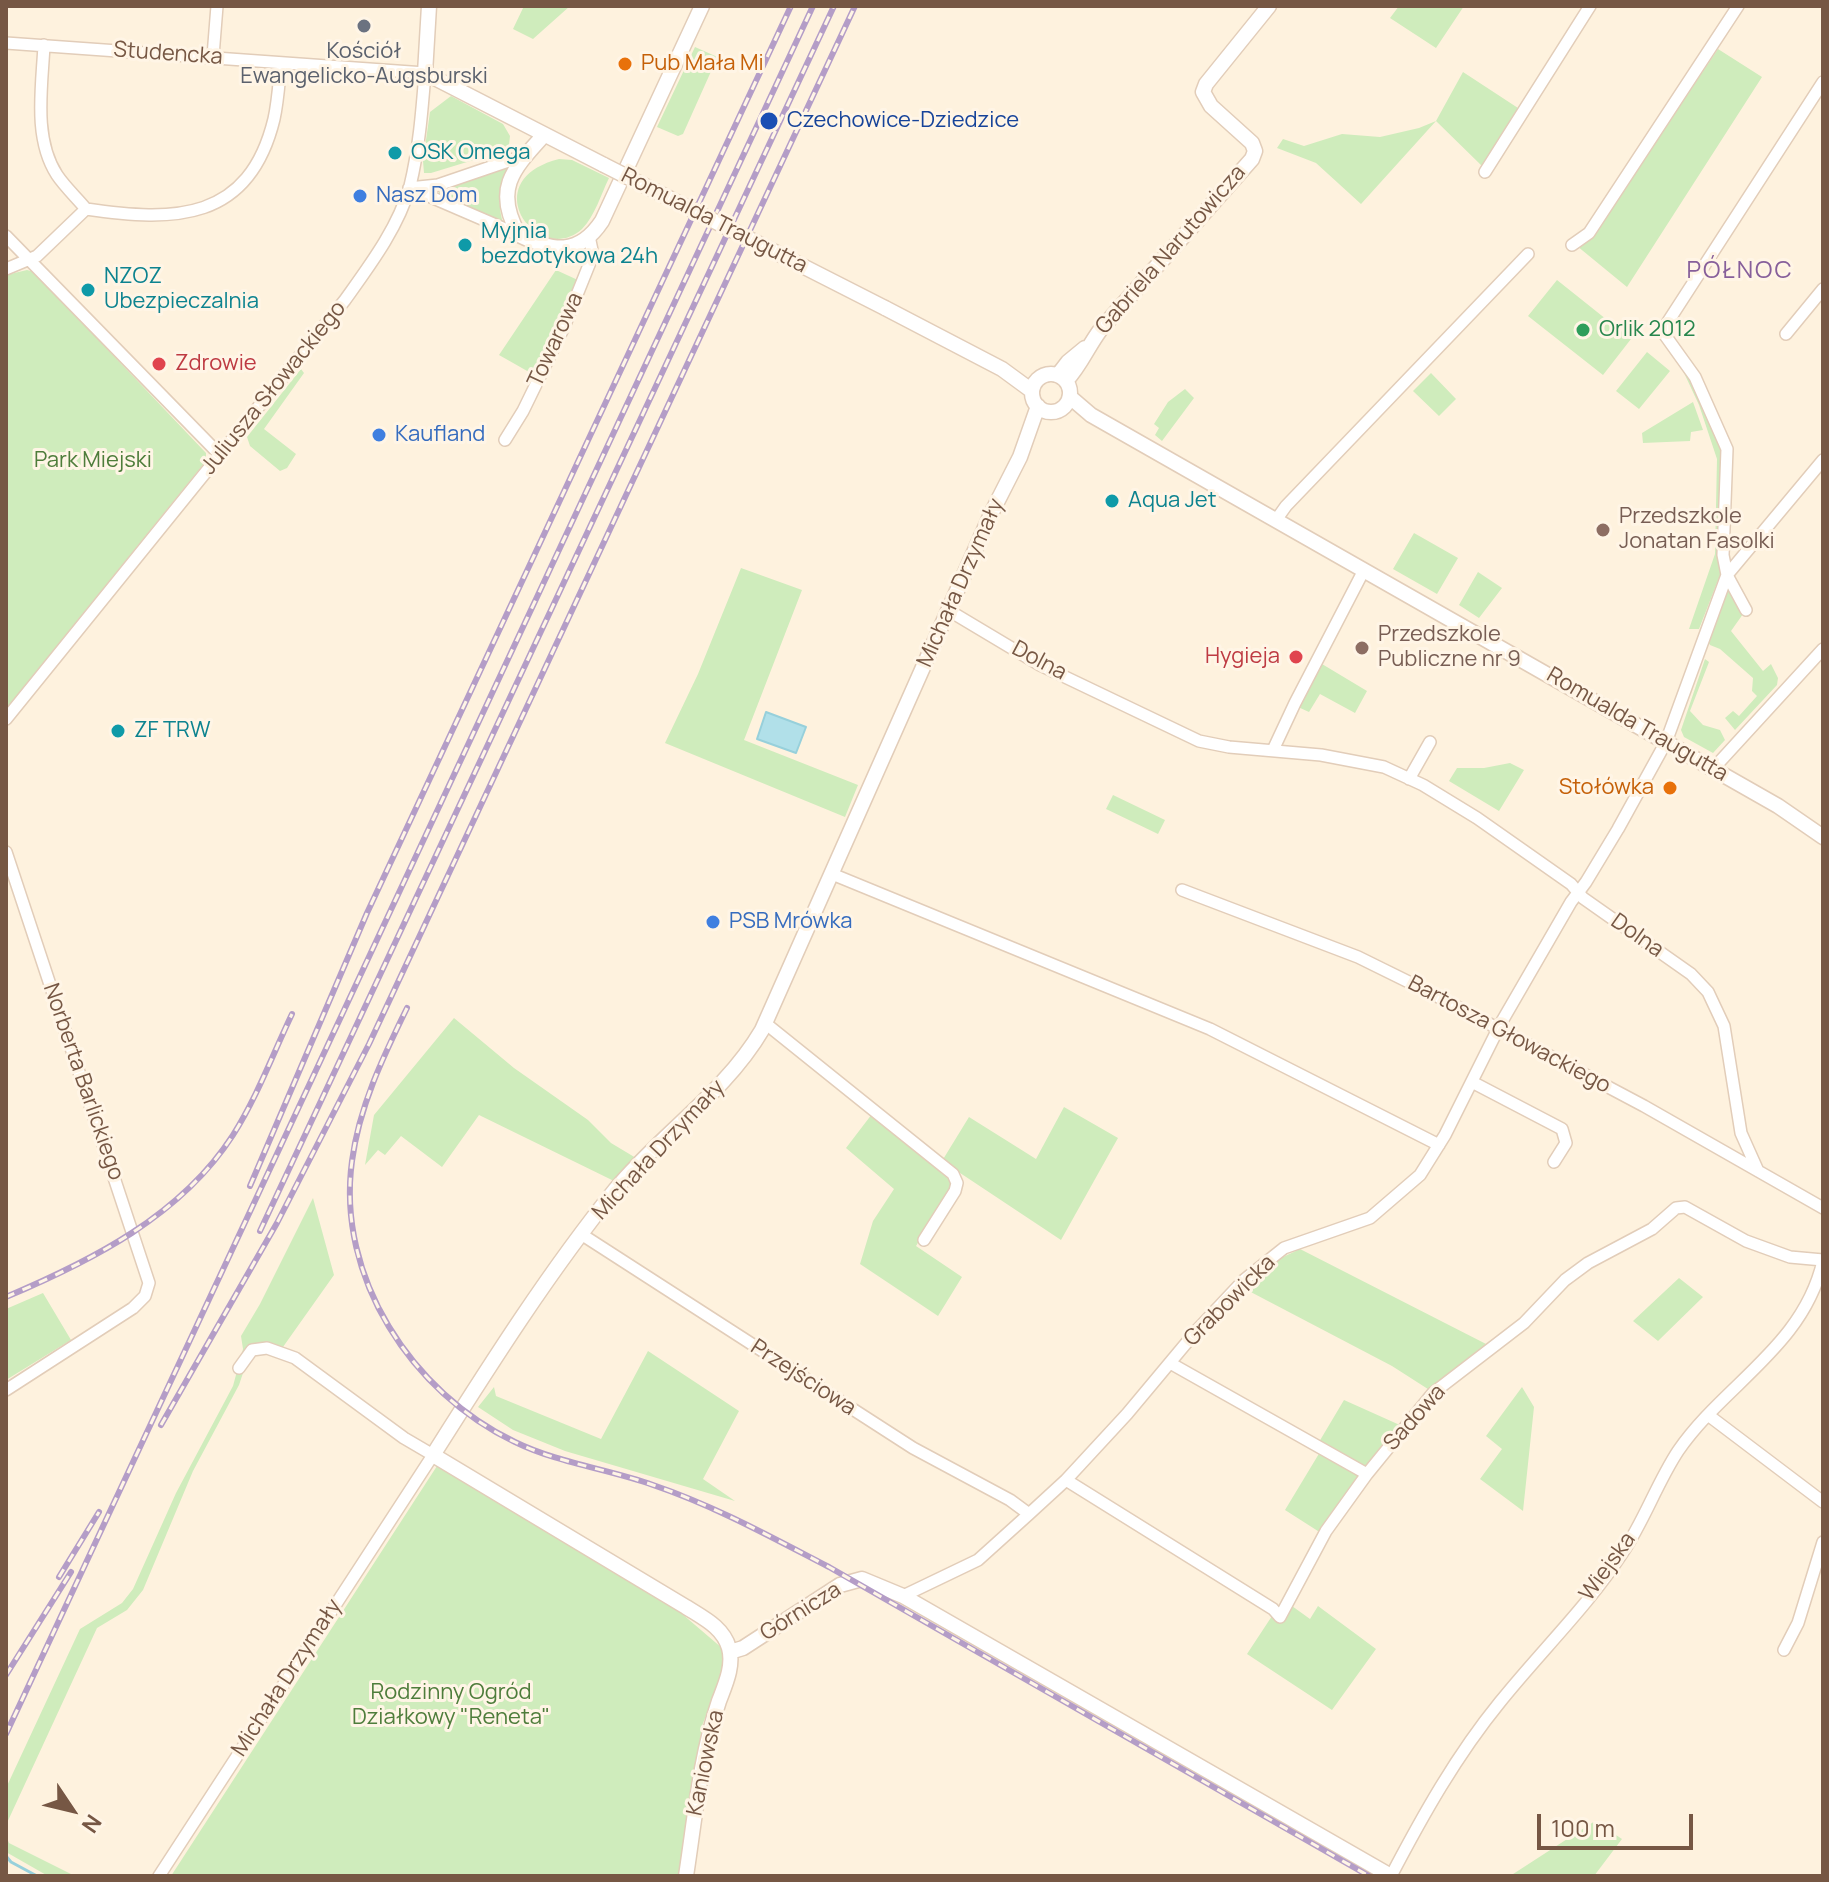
<!DOCTYPE html>
<meta charset="utf-8">
<style>
body{margin:0}
#map{position:relative;width:1829px;height:1882px;overflow:hidden;background:#fef2de;font-family:Manrope,sans-serif}
canvas{display:block}
.frame{position:absolute;inset:0;border:8px solid #765744;pointer-events:none}
.north{position:absolute;left:32px;top:1770px;width:80px;height:80px;-webkit-text-stroke:6px #fff5e6;paint-order:stroke;rotate:125deg;font-size:22px;font-weight:700;line-height:32px;text-align:center;color:#765744}
.north::after{content:'';display:block;margin:auto;width:28px;height:36px;background:#765744;clip-path:polygon(50% 0,100% 100%,50% 72%,0 100%)}
.scale{position:absolute;left:1537px;top:1814px;width:156px;height:36px;box-sizing:border-box;border:4px solid #765744;border-top:0;padding-left:10px;font-size:24px;line-height:28px;white-space:nowrap;color:#765744;-webkit-text-stroke:6px #fff5e6;paint-order:stroke}
</style>
<div id="map">
<canvas width="1829" height="1882"></canvas>
<div class="frame"></div>
<div class="north">N</div>
<div class="scale">100 m</div>
</div>
<script>
const ctx = document.querySelector('canvas').getContext('2d');
ctx.lineJoin = 'round';
function paint(path, color) { ctx.fillStyle = color; ctx.fill(path, 'evenodd'); }
function strokePath(path, color, width, dash) { ctx.strokeStyle = color; ctx.lineWidth = width; ctx.lineCap = dash ? 'butt' : 'round'; ctx.setLineDash(dash || []); ctx.stroke(path); }
function label(font, color, halo, rows, align = 'center') {
  ctx.font = font + ' Manrope,sans-serif'; ctx.lineWidth = 6; ctx.setLineDash([]); ctx.textBaseline = 'middle'; ctx.strokeStyle = halo; ctx.fillStyle = color; for (const [text, x, y, turn = 0] of rows) {
    ctx.save(); ctx.translate(x, y); ctx.rotate((+turn || 0) * Math.PI / 180); ctx.textAlign = isNaN(turn) ? turn : align; if (halo) ctx.strokeText(text, 0, 0); ctx.fillText(text, 0, 0); ctx.restore();
  }
}
paint(new Path2D(`
 M 524,6 L 570,6 L 533,39 L 513,29 Z
 M 1399,6 L 1464,6 L 1436,48 L 1390,18 Z
 M 695,47 L 722,59 L 713,67 L 683,134 L 678,136 L 657,127 Z
 M 1718,49 L 1762,77 L 1627,287 L 1577,246 L 1592,236 Z
 M 1463,72 L 1518,108 L 1483,167 L 1436,121 L 1361,204 L 1316,163 L 1277,148 L 1283,139 L 1304,146 L 1342,134 L 1380,137 L 1419,128 L 1436,121 Z
 M 451,96 L 503,124 L 510,136 L 509,145 L 503,151 L 431,173 L 424,173 L 423,161 L 430,112 Z
 M 559,159 L 572,160 L 609,178 C 601,194 595,216 582,229 C 539,268 473,181 559,159 Z
 M 507,168 C 500,187 497,203 503,223 L 439,193 L 439,189 Z
 M 27,270 L 34,272 L 206,453 L 206,461 L 6,709 L 6,275 Z
 M 556,270 L 580,281 L 536,376 L 499,355 Z
 M 1557,280 L 1631,339 L 1603,375 L 1528,316 Z
 M 1647,352 L 1670,371 L 1639,409 L 1616,391 Z
 M 1678,360 L 1697,391 L 1720,440 L 1723,476 L 1722,570 L 1699,629 L 1689,629 L 1715,554 L 1717,459 L 1699,405 Z
 M 301,369 L 304,373 L 264,429 L 296,454 L 287,468 L 280,471 L 250,446 L 247,437 Z
 M 1431,373 L 1456,399 L 1439,416 L 1413,391 Z
 M 1185,389 L 1194,398 L 1162,441 L 1155,435 L 1159,428 L 1154,424 L 1168,402 Z
 M 1693,402 L 1703,430 L 1691,432 L 1690,441 L 1643,443 L 1642,433 Z
 M 1414,533 L 1458,558 L 1437,594 L 1393,569 Z
 M 741,568 L 802,590 L 744,740 L 858,785 L 845,817 L 665,743 L 698,674 Z
 M 1478,572 L 1502,588 L 1479,618 L 1459,605 Z
 M 1724,589 L 1732,592 L 1743,614 L 1731,631 L 1763,671 L 1771,664 L 1778,678 L 1777,685 L 1735,730 L 1725,718 L 1733,711 L 1739,716 L 1757,696 L 1752,691 L 1753,678 L 1720,649 L 1710,645 L 1707,640 Z
 M 1705,659 L 1709,662 L 1690,711 L 1703,725 L 1720,730 L 1725,740 L 1713,753 L 1684,737 L 1681,730 Z
 M 1322,664 L 1367,691 L 1355,713 L 1320,694 L 1309,712 L 1298,707 Z
 M 1510,763 L 1524,770 L 1499,811 L 1449,781 L 1457,768 L 1484,768 Z
 M 1113,795 L 1165,820 L 1158,834 L 1106,809 Z
 M 454,1018 L 514,1068 L 588,1120 L 611,1143 L 636,1158 L 614,1181 L 479,1115 L 442,1167 L 401,1136 L 385,1155 L 378,1150 L 365,1165 L 374,1115 Z
 M 1064,1107 L 1118,1138 L 1061,1240 L 942,1161 L 969,1117 L 1036,1159 Z
 M 872,1114 L 952,1182 L 951,1191 L 916,1246 L 962,1277 L 938,1316 L 860,1264 L 873,1221 L 894,1189 L 846,1148 Z
 M 313,1198 L 334,1275 L 278,1354 L 254,1354 L 244,1370 L 239,1385 L 193,1471 L 143,1590 L 127,1610 L 97,1628 L 6,1825 L 6,1788 L 80,1629 L 122,1603 L 133,1589 L 176,1493 L 233,1386 L 243,1349 L 241,1336 L 260,1304 Z
 M 1300,1249 L 1490,1346 L 1431,1391 L 1392,1366 L 1245,1289 L 1281,1258 Z
 M 1679,1278 L 1703,1297 L 1658,1341 L 1633,1321 Z
 M 43,1293 L 71,1340 L 6,1380 L 6,1309 Z
 M 648,1351 L 739,1411 L 703,1479 L 735,1501 L 565,1451 L 513,1430 L 478,1407 L 494,1387 L 496,1396 L 601,1439 Z
 M 1522,1387 L 1534,1407 L 1523,1511 L 1480,1479 L 1502,1449 L 1486,1436 Z
 M 1344,1400 L 1402,1426 L 1371,1465 L 1364,1468 L 1319,1442 Z
 M 1320,1452 L 1359,1474 L 1359,1479 L 1321,1533 L 1285,1510 Z
 M 437,1466 L 681,1613 L 729,1654 L 702,1726 L 679,1876 L 171,1876 Z
 M 1292,1606 L 1310,1619 L 1318,1606 L 1376,1649 L 1332,1710 L 1247,1654 L 1272,1616 L 1282,1623 Z
 M 1595,1821 L 1622,1839 L 1594,1876 L 1510,1876 Z
 M 6,1836 L 9,1843 L 75,1876 L 48,1876 L 6,1852 Z`), '#cfecbc');
const water = new Path2D(`
 M 766,712 L 806,727 L 796,753 L 757,739 Z`);
paint(water, '#b1e0e9');
strokePath(water, '#97d0db', 2);
strokePath(new Path2D(`
 M 6,1856 L 11,1862 L 37,1876`), '#97d0db', 3);
const minor = new Path2D(`
 M 6,43 L 425,73 C 422,111 419,149 410,186 C 398,228 370,265 345,300 L 6,719
 M 44,45 C 42,87 33,138 57,175 C 65,187 77,198 86,209 C 174,222 249,222 274,119 C 278,101 279,82 281,63
 M 213,56 L 217,6
 M 1485,172 L 1590,6
 M 409,188 L 438,185 L 526,155
 M 410,188 L 519,235
 M 6,236 L 220,455
 M 1572,245 L 1589,233 L 1738,6
 M 6,269 L 37,256 L 86,209
 M 1786,334 L 1823,289
 M 505,440 L 523,411 L 564,327 L 593,255 L 589,236
 M 1276,520 L 1286,506 L 1528,254
 M 948,610 L 1040,665 L 1199,741 L 1229,747 L 1321,755 L 1384,767 L 1423,785 L 1477,818 L 1571,884 L 1583,898 L 1691,974 L 1708,992 L 1724,1026 L 1741,1133 L 1758,1171
 M 1746,610 L 1727,575 L 1723,555 L 1727,449 L 1695,377 L 1662,331 L 1823,82
 M 1273,750 L 1295,703 L 1364,570
 M 1713,769 L 1823,649
 M 1409,779 L 1430,742
 M 6,852 L 149,1283 L 145,1296 L 133,1308 L 6,1390
 M 832,874 L 1210,1029 L 1439,1145
 M 1182,890 L 1358,957 L 1431,993 L 1644,1106 L 1823,1208
 M 765,1023 L 953,1174 L 957,1183 L 955,1191 L 924,1240
 M 1472,1082 L 1562,1129 L 1566,1143 L 1554,1162
 M 581,1234 L 913,1448 L 1010,1500 L 1029,1514
 M 1170,1363 L 1367,1474
 M 1708,1415 L 1823,1502
 M 1066,1480 L 1273,1609 L 1280,1617 L 1326,1531 L 1367,1474 L 1433,1393 L 1524,1323 L 1565,1280 L 1588,1263 L 1652,1229 L 1676,1208 L 1685,1207 L 1746,1241 L 1790,1257 L 1823,1260
 M 903,1596 L 978,1560 L 1029,1514 L 1066,1480 L 1127,1414 L 1198,1329 L 1244,1280 L 1284,1248 L 1370,1218 L 1420,1175 L 1445,1135 L 1501,1023 L 1571,902 L 1586,882 L 1618,829 L 1666,742 L 1727,575 L 1823,460
 M 1784,1650 L 1798,1623 L 1823,1542
 M 159,1876 L 433,1455 L 404,1438 L 295,1358 L 267,1348 L 252,1350 L 239,1368
 M 1391,1876 C 1423,1815 1456,1756 1500,1702 C 1540,1652 1588,1606 1623,1552 C 1644,1521 1657,1483 1678,1451 C 1724,1384 1803,1347 1823,1261`);
const tertiary = new Path2D(`
 M 429,6 L 425,73 L 604,165
 M 544,135 C 513,169 493,189 519,235 C 552,251 578,257 602,221 L 702,6
 M 885,308 L 1002,369 L 1032,391
 M1032 393a19 19 0 1 1 38 0a19 19 0 1 1-38 0Z
 M 1058,375 L 1068,362 L 1085,348
 M 1066,381 C 1081,365 1088,346 1101,329 L 1252,159 L 1255,151 L 1252,143 L 1211,106 L 1203,92 L 1206,84 L 1269,6
 M 1070,397 L 1091,415 L 1778,806 L 1823,837
 M 730,1652 L 743,1648 L 840,1585 L 862,1579 L 903,1596 L 1391,1876
 M 686,1876 C 695,1818 700,1757 719,1701 C 725,1685 734,1666 729,1648 C 723,1627 703,1618 686,1607 L 433,1455 C 490,1365 548,1273 615,1190 C 661,1134 725,1093 762,1030 L 992,512 L 1020,457 L 1038,406`);
strokePath(minor, '#e2cdb9', 14);
strokePath(tertiary, '#e2cdb9', 17);
strokePath(minor, '#fff', 11);
strokePath(tertiary, '#fff', 14);
const rail = new Path2D(`
 M 407,1008 C 383,1057 359,1107 352,1161 C 336,1277 412,1393 515,1442 C 558,1463 608,1469 653,1485 C 715,1506 771,1537 829,1567 L 1369,1876
 M 250,1186 L 367,913 L 791,6
 M 260,1231 L 834,6
 M 6,1297 C 91,1261 181,1216 233,1135 C 257,1097 273,1054 292,1014
 M 161,1425 L 277,1223 L 369,1044 L 855,6
 M 59,1577 L 99,1512
 M 6,1675 L 71,1572
 M 6,1734 L 813,6`);
strokePath(rail, '#b49dc7', 6);
strokePath(rail, '#fff5e6', 3, [9]);
const tertiaryBridge = new Path2D(`
 M 604,165 L 885,308`);
strokePath(tertiaryBridge, '#e2cdb9', 17, []);
strokePath(tertiaryBridge, '#fff', 14);
for (const [x, y, r, color] of [
 [364,26,8,"#6b7280"],
 [625,64,8,"#e8710a"],
 [769,121,10,"#1a4fb4"],
 [395,153,8,"#0f9aa8"],
 [360,196,8,"#3f7fe0"],
 [465,245,8,"#0f9aa8"],
 [88,290,8,"#0f9aa8"],
 [1583,330,8,"#2e9e5b"],
 [159,364,8,"#e0444e"],
 [379,435,8,"#3f7fe0"],
 [1112,501,8,"#0f9aa8"],
 [1603,530,8,"#8d6e63"],
 [1362,648,8,"#8d6e63"],
 [1296,657,8,"#e0444e"],
 [118,731,8,"#0f9aa8"],
 [1670,788,8,"#e8710a"],
 [713,922,8,"#3f7fe0"]
]) { const dot = new Path2D(); dot.arc(x, y, r, 0, 2 * Math.PI); ctx.fillStyle = color; ctx.fill(dot); strokePath(dot, '#fff5e6', 3); }
label('22px', '#5b616d', '#fff5e6', [
 ["Kościół",364,52],
 ["Ewangelicko-Augsburski",364,77]
]);
label('22px', '#765744', '#fff5e6', [
 ["Studencka",168,54,4],
 ["Romualda Traugutta",714,221,27],
 ["Gabriela Narutowicza",1171,250,-49],
 ["Towarowa",556,340,-65],
 ["Juliusza Słowackiego",274,388,-51],
 ["Michała Drzymały",961,583,-66],
 ["Dolna",1039,661,28],
 ["Romualda Traugutta",1637,725,30],
 ["Dolna",1637,936,35],
 ["Bartosza Głowackiego",1509,1035,28],
 ["Norberta Barlickiego",83,1082,71],
 ["Michała Drzymały",659,1150,-47],
 ["Grabowicka",1230,1301,-45],
 ["Przejściowa",803,1378,33],
 ["Sadowa",1415,1418,-48],
 ["Wiejska",1608,1567,-54],
 ["Górnicza",801,1612,-32],
 ["Michała Drzymały",287,1678,-57],
 ["Kaniowska",706,1763,-78]
]);
label('22px', '#c56008', '#fff5e6', [
 ["Pub Mała Mi",641,64],
 ["Stołówka",1654,788,"right"]
], 'left');
label('22px', '#164399', '#fff5e6', [
 ["Czechowice-Dziedzice",787,121]
], 'left');
label('22px', '#0d838f', '#fff5e6', [
 ["OSK Omega",411,153],
 ["Myjnia",481,232],
 ["bezdotykowa 24h",481,257],
 ["NZOZ",104,277],
 ["Ubezpieczalnia",104,302],
 ["Aqua Jet",1128,501],
 ["ZF TRW",134,731]
], 'left');
label('22px', '#366cbe', '#fff5e6', [
 ["Nasz Dom",376,196],
 ["Kaufland",395,435],
 ["PSB Mrówka",729,922]
], 'left');
label('22px', '#27864d', '#fff5e6', [
 ["Orlik 2012",1599,330]
], 'left');
label('22px', '#be3a42', '#fff5e6', [
 ["Zdrowie",175,364],
 ["Hygieja",1280,657,"right"]
], 'left');
label('22px', '#4e7d3b', '#fff5e6', [
 ["Park Miejski",93,461],
 ["Rodzinny Ogród",451,1693],
 ["Działkowy \"Reneta\"",451,1718]
]);
label('22px', '#785e54', '#fff5e6', [
 ["Przedszkole",1619,517],
 ["Jonatan Fasolki",1619,542],
 ["Przedszkole",1378,635],
 ["Publiczne nr 9",1378,660]
], 'left');
ctx.letterSpacing = '2px';
label('24px', '#875f9a', '#fff5e6', [
 ["PÓŁNOC",1740,271]
]);
ctx.letterSpacing = '0px';
</script>
